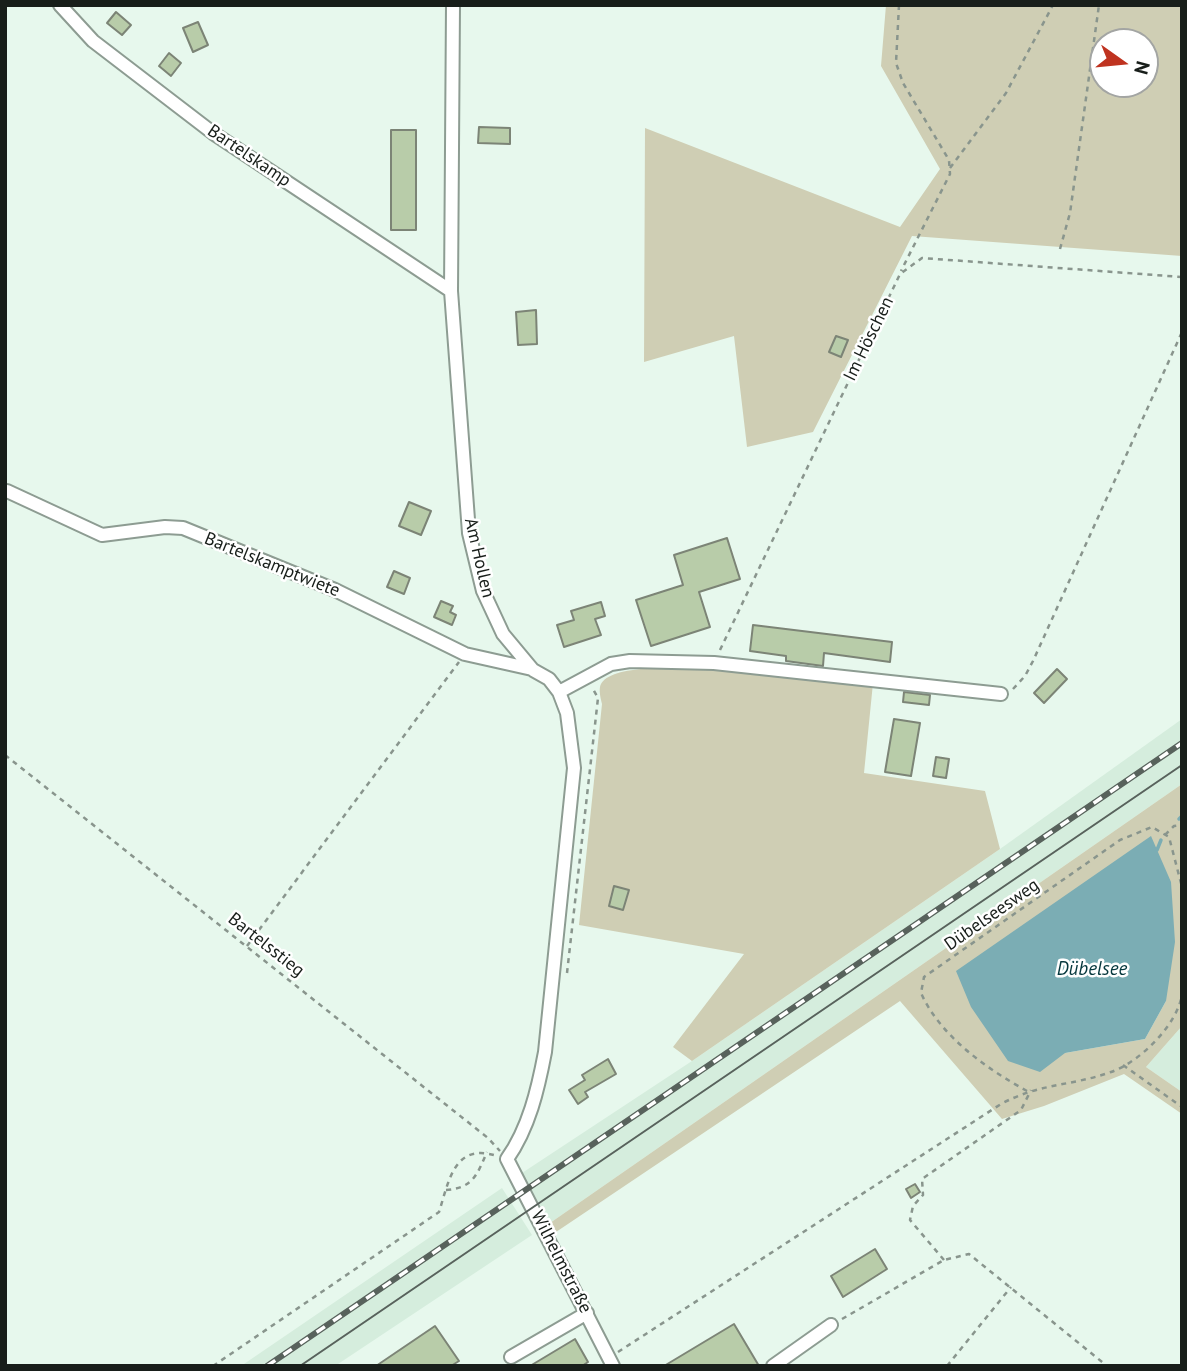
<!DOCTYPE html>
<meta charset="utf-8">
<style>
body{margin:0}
#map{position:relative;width:1187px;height:1371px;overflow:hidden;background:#e7f8ed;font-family:"PT Sans",sans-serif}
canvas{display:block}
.frame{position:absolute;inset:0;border:7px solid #181e1a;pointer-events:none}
.north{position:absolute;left:1089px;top:28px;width:70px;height:70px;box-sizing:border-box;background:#fff;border:2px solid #a3a5a3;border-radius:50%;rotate:105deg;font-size:19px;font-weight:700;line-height:28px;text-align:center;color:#181e1a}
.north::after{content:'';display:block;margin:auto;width:24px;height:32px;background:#bf3320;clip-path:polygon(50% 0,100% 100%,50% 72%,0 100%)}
</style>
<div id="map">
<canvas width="1187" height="1371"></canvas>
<div class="frame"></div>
<div class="north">N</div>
</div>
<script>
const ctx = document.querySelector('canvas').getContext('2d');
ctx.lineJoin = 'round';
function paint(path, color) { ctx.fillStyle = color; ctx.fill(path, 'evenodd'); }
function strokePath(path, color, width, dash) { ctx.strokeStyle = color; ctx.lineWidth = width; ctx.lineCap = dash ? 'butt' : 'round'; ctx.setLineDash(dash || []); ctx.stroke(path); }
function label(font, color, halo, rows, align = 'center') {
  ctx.font = font + ' "PT Sans",sans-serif'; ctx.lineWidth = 5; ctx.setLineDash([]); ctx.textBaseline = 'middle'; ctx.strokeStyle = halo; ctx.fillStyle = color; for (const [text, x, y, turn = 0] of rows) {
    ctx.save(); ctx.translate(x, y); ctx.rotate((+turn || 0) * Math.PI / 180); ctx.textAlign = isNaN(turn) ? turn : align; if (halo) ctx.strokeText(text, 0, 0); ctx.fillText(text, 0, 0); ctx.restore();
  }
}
paint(new Path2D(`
 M 1182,719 L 1182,784 L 550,1223 L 522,1173 L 692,1061 L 1000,849 Z
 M 1182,1026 L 1182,1092 L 1146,1067 Z
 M 502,1188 L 532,1235 L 335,1366 L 241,1366 Z`), '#d5eddd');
paint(new Path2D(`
 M 886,5 L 1182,5 L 1182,256 L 912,236 L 813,432 L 747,447 L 734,336 L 644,362 L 645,128 L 900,227 L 940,169 L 881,66 ZM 1103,42 L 1145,42 L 1145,84 L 1103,84 Z
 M 696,667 L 873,683 L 864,773 L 985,791 L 1000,849 L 692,1061 L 673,1047 L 744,954 L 579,925 L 602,704 C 601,700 599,692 600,687 C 605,664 677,668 696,667 Z
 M 1182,784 L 1182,1026 L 1146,1067 L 1182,1092 L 1182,1114 L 1124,1074 L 1044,1106 L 1002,1119 L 900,1001 L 556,1232 L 550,1223 ZM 1166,1001 L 1145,1039 L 1065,1053 Z`), '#cfceb4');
paint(new Path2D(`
 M 1151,836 L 1171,882 L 1175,942 L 1166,1001 L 1145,1039 L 1065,1053 L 1040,1072 L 1008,1061 L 971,1007 L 956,971 Z`), '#7badb4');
strokePath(new Path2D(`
 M 1179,819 L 1182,816
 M 1157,850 L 1161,840`), '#7badb4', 3.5);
const building = new Path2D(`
 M 116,12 L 131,25 L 122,35 L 107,23 Z
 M 198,22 L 208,45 L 193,52 L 183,28 Z
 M 169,53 L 181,63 L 171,76 L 159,66 Z
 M 479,127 L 510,128 L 510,144 L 478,143 Z
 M 391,130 L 416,130 L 416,230 L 391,230 Z
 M 536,310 L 537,344 L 518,345 L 516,312 Z
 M 836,336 L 848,340 L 841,357 L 829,352 Z
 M 409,502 L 431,511 L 421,535 L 399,526 Z
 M 727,538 L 740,579 L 699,592 L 710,627 L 651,646 L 636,600 L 683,585 L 674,555 Z
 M 394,571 L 410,578 L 404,594 L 387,587 Z
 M 441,601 L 453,606 L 450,612 L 456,615 L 452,625 L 434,617 Z
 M 601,602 L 605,616 L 595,619 L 601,635 L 564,647 L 557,625 L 574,620 L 571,611 Z
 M 753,625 L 892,642 L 890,662 L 824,653 L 823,666 L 786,661 L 786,656 L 750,651 Z
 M 1057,669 L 1067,679 L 1044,703 L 1034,693 Z
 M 904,692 L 930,695 L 929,705 L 903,702 Z
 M 894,719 L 920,723 L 911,776 L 885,772 Z
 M 936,757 L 949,759 L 946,778 L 933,776 Z
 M 614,886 L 629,890 L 623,910 L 609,906 Z
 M 608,1059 L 616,1074 L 585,1092 L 588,1097 L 578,1104 L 569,1090 L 585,1080 L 582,1075 Z
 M 915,1184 L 920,1192 L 911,1198 L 906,1189 Z
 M 875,1249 L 887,1269 L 843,1297 L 831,1276 Z
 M 734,1324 L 759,1366 L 664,1366 Z
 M 435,1326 L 459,1361 L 451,1366 L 376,1366 Z
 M 575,1339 L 588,1362 L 582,1366 L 530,1366 Z`);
paint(building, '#b8cca9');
strokePath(building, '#7c8476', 2);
const minor = new Path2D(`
 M 60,5 L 93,41 L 213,133 L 451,291
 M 453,5 L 451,291 L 469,533 L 483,591 L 503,634 L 533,670 L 549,679 L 559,692 L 567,713 L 574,768 L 545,1052 C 538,1089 529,1128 507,1159 L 613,1366
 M 7,491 L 102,535 L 165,527 L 183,528 L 335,590 L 465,654 L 532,669
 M 559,692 L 611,664 L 630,661 L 714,663 L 1001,694
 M 511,1357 L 587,1313
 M 773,1366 L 831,1325`);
strokePath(minor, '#8d9c92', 16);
strokePath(new Path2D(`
 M 899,5 L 896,63 L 903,83 L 949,160 L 950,174 L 901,271
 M 950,168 L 1006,93 L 1053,5
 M 1060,249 L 1070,213 L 1099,5
 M 720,650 L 900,274 L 922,258 L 1182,277
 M 1013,689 L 1025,676 L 1033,661 L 1182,332
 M 5,755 L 488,1138 L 500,1151
 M 1165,835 L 1174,826 L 1182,825
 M 247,946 L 459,662
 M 567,973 L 597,707 L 598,698 L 593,689
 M 1123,1065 L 1182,1107
 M 1027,1091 C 987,1069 940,1036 921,993 L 924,977 L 1120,840 L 1152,827 L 1169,837 L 1182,887
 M 446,1190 C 473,1188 477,1175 487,1152
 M 944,1260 L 910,1220 L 913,1206 L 923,1195 L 922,1179 L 1021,1110 L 1031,1090
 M 842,1319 L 944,1260 L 969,1254 L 1107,1366
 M 618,1352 L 1001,1104 C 1040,1083 1072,1086 1111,1072 C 1140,1062 1178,1024 1182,994
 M 213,1366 L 439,1212 C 449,1181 454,1142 497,1156
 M 947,1366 L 1011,1287`), '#89958d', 2.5, [5, 5]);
strokePath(minor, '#fff', 12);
strokePath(new Path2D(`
 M 300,1366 L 1182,765`), '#58625c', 2);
const rail = new Path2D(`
 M 267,1366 L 1182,743`);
strokePath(rail, '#58625c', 6);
strokePath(rail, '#fff', 3.5, [10]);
label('18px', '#181e1a', '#fff', [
 ["Bartelskamp",249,156,34],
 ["Im Höschen",869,339,-64],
 ["Am Hollen",479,558,77],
 ["Bartelskamptwiete",272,565,22],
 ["Dübelseesweg",992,915,-35],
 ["Bartelsstieg",266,945,38],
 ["Wilhelmstraße",561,1262,63]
]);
label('italic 19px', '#05373d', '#fff', [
 ["Dübelsee",1092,970]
]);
</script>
